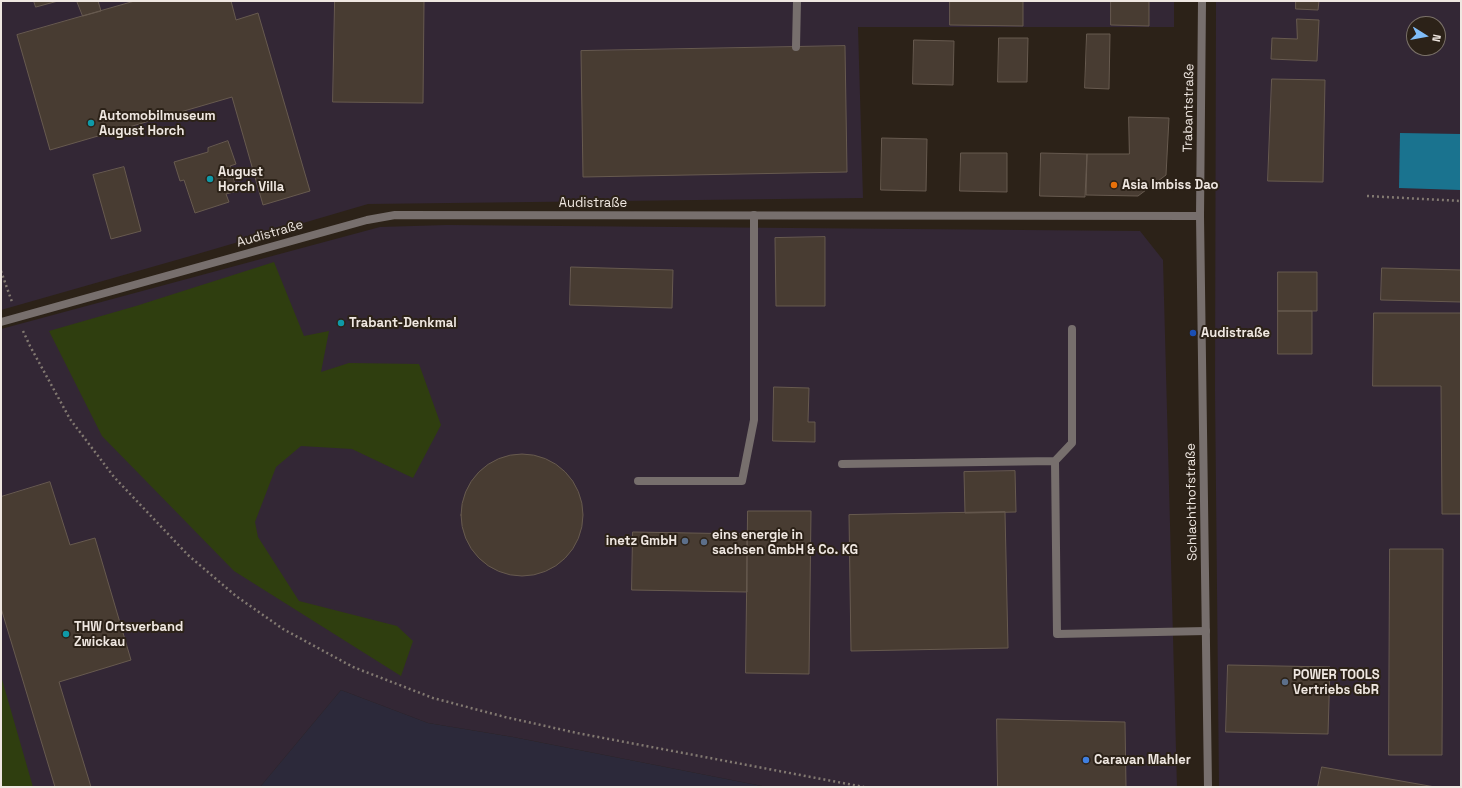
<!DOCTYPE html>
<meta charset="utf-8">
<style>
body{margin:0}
#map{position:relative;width:1462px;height:788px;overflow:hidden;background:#2c2218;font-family:"Space Grotesk",sans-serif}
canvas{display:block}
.frame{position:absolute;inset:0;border:2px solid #efe7e1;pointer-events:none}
.north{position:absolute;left:1406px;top:16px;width:40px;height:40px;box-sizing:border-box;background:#2c2218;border:1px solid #7a7168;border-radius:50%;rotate:101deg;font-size:11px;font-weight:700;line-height:16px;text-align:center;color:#efe7e1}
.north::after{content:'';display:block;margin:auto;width:14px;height:18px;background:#7fbdfa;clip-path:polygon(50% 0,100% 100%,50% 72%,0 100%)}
</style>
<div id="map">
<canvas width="1462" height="788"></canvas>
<div class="frame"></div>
<div class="north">N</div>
</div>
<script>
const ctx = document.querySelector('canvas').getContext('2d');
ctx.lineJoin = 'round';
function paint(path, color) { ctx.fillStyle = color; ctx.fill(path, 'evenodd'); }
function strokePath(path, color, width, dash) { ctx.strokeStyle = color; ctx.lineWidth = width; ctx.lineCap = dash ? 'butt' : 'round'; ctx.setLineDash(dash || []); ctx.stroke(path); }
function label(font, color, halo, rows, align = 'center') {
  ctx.font = font + ' "Space Grotesk",sans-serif'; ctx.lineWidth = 4; ctx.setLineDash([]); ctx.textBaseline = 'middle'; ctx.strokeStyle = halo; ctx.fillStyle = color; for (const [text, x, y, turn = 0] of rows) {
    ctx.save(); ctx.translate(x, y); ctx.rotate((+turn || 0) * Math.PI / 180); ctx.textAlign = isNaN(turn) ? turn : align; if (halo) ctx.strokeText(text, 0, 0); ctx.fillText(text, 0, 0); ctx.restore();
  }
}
paint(new Path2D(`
 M 1,1 L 1174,1 L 1174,27 L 858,27 L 863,198 L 368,204 L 194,255 L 1,310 Z
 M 1216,1 L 1461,1 L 1461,787 L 1219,787 L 1215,391 ZM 1414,24 L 1438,24 L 1438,48 L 1414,48 Z
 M 447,225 L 1140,231 L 1163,260 L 1177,787 L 767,787 L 513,737 L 428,723 L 341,690 L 260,787 L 32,787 L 1,682 L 1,329 L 380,227 Z`), '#332735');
paint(new Path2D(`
 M 341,690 L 428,723 L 513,737 L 767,787 L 260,787 Z`), '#2c293a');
paint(new Path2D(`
 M 274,262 L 304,336 L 329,331 L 321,372 L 349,363 L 419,364 L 441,425 L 413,478 L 352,449 L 301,446 L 276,467 L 255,522 L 258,537 L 299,601 L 397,626 L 413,641 L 401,676 L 234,571 L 102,436 L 49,331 L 136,306 Z
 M 1,676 L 33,787 L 1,787 Z`), '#2f3e0f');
paint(new Path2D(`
 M 1400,133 L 1461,134 L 1461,190 L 1399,188 Z`), '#1a738f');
const building = new Path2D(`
 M 34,1 L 58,1 L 36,7 Z
 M 77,1 L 98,1 L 101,11 L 83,16 Z
 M 135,1 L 231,1 L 236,20 L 258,13 L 310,191 L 263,205 L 232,97 L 50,150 L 17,35 Z
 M 335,1 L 424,1 L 423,103 L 333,102 Z
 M 950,1 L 1023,1 L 1023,26 L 950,25 Z
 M 1111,1 L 1149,1 L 1149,26 L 1111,25 Z
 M 1296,1 L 1319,1 L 1318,10 L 1296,9 Z
 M 1297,19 L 1319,20 L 1317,61 L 1271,59 L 1272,38 L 1297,39 Z
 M 1087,34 L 1110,34 L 1109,89 L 1085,88 Z
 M 999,38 L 1028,38 L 1027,82 L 998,82 Z
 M 914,40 L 954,41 L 953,85 L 913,84 Z
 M 845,46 L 847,172 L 583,177 L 581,51 Z
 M 1272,79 L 1325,80 L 1323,182 L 1268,181 Z
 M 1129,117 L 1169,118 L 1166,175 L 1138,196 L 1086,195 L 1087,154 L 1129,154 Z
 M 882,138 L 927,139 L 926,191 L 881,190 Z
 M 228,141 L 236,164 L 230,166 L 237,191 L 226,194 L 229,202 L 195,213 L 184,180 L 180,181 L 174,162 L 208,152 L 208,148 Z
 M 961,153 L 1007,153 L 1007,192 L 960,191 Z
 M 1041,153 L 1087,154 L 1085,197 L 1040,196 Z
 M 124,167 L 141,231 L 111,239 L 93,175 Z
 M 825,237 L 825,306 L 776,306 L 775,238 Z
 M 571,267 L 673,270 L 672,308 L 570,305 Z
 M 1382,268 L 1461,270 L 1461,302 L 1381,300 Z
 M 1278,272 L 1317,272 L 1317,311 L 1278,311 Z
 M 1278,311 L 1312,311 L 1312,354 L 1278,354 Z
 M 1374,313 L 1461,313 L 1461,514 L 1442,514 L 1441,386 L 1373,386 Z
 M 774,387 L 809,388 L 808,422 L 815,422 L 815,442 L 773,441 Z
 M461 515a61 61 0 1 1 122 0a61 61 0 1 1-122 0Z
 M 1015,471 L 1016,512 L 965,513 L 964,472 Z
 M 50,482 L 70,545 L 95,538 L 131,660 L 59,682 L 91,787 L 55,787 L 1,608 L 1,497 Z
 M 748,511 L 811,511 L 809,674 L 746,673 Z
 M 1005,512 L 1008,648 L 851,651 L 849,515 Z
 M 633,532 L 747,534 L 747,592 L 632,590 Z
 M 1390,549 L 1443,549 L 1442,755 L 1389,755 Z
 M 1228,665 L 1330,667 L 1328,734 L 1226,732 Z
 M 997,719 L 1125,722 L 1126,787 L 998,787 Z
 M 1322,767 L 1435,787 L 1318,787 Z`);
paint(building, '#483c32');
strokePath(building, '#675a4f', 1);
strokePath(new Path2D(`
 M 1367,196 L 1461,201
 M 1,271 L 12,302
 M 23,331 L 30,346 L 70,419 L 114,477 L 188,555 L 236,596 L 283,629 L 353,667 L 433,698 L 505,717 L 577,733 L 864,787`), '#827971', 2.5, [2, 3]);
strokePath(new Path2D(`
 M 796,47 L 797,1
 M 1055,461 L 1072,443 L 1072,329
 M 842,464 L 1055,461 L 1057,634 L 1206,631
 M 638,481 L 742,481 L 754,420 L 754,215`), '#776f6d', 8);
strokePath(new Path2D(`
 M 1202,1 L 1200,216 L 1208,787
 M 1,322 L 367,220 L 395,215 L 1200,216`), '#776f6d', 8);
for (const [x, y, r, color] of [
 [91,123,4,"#0f9aa8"],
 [210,179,4,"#0f9aa8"],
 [1114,185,4,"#e8710a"],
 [341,323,4,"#0f9aa8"],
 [1193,333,4,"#1a4fb4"],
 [685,541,4,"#5c6f8a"],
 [704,542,4,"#5c6f8a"],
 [66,634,4,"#0f9aa8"],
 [1285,682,4,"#5c6f8a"],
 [1086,760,4,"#3f7fe0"]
]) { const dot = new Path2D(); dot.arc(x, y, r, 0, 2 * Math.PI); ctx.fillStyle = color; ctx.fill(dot); strokePath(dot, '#2c2218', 1.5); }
label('13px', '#efe7e1', '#2c2218', [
 ["Trabantstraße",1189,108,-89],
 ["Audistraße",593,203],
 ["Audistraße",270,234,-16],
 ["Schlachthofstraße",1192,502,-91]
]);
label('bold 13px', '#efe7e1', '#2c2218', [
 ["Automobilmuseum",99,116],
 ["August Horch",99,131],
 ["August",218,172],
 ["Horch Villa",218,187],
 ["Asia Imbiss Dao",1122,185],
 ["Trabant-Denkmal",349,323],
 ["Audistraße",1201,333],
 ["eins energie in",712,535],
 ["sachsen GmbH & Co. KG",712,550],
 ["inetz GmbH",677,541,"right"],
 ["THW Ortsverband",74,627],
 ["Zwickau",74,642],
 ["POWER TOOLS",1293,675],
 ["Vertriebs GbR",1293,690],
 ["Caravan Mahler",1094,760]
], 'left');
</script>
